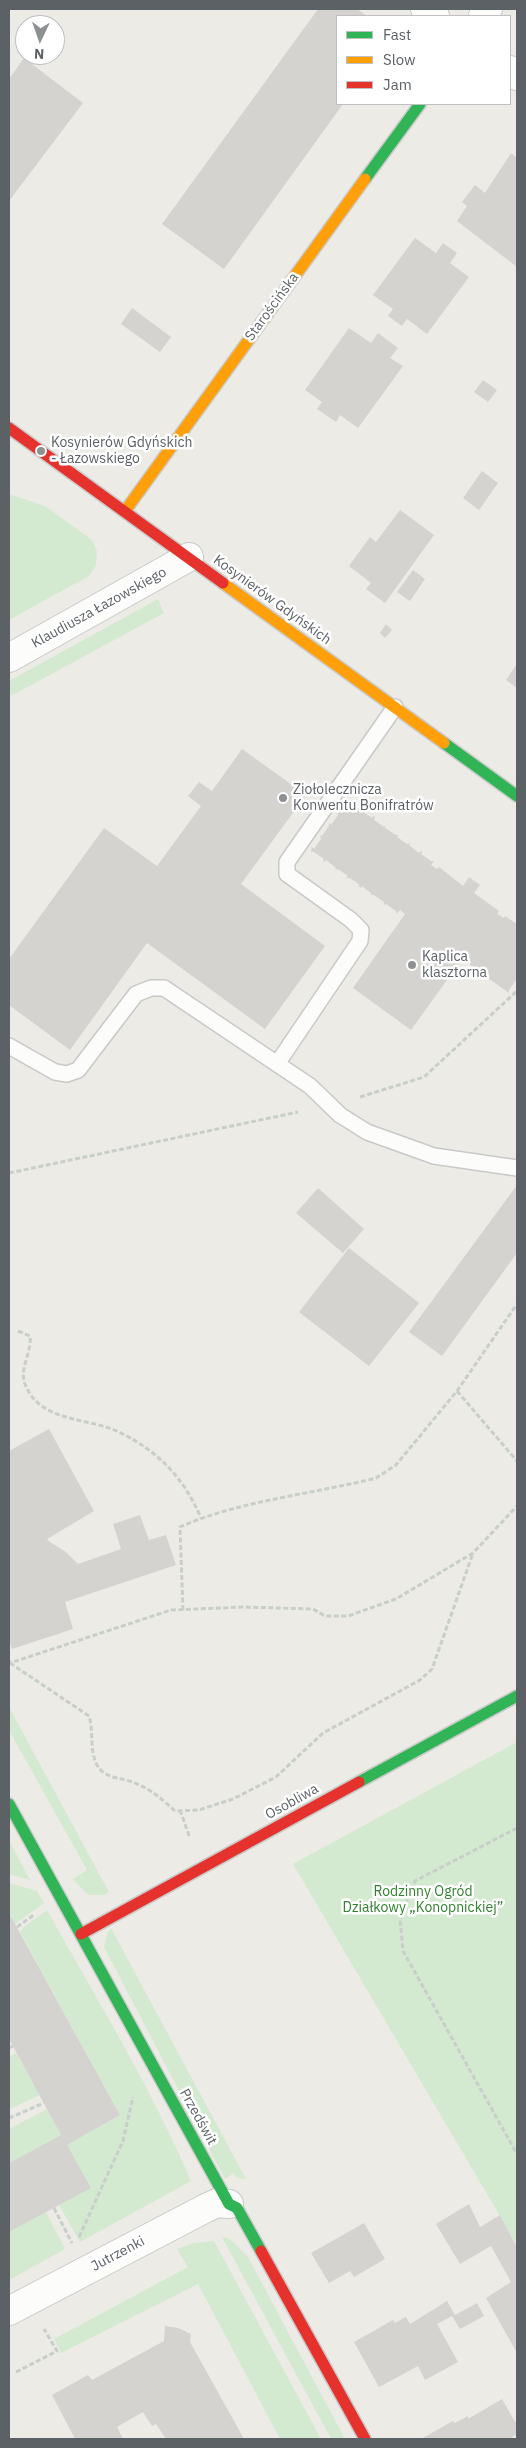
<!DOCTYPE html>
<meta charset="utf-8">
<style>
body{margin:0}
#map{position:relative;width:526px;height:2448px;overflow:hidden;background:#ecebe6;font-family:"IBM Plex Sans",sans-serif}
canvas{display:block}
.frame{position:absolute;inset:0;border:10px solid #5b6165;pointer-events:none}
.legend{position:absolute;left:336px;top:15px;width:175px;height:90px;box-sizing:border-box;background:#fff;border:1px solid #bdc0c1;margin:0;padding:6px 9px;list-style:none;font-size:15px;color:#5b6165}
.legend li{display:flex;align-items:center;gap:10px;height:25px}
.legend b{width:25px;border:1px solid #bdc0c1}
.north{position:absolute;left:15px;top:15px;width:50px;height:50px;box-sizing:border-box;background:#fff;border:1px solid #bdc0c1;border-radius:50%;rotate:183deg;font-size:14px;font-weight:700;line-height:20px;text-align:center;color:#5b6165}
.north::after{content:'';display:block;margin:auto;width:18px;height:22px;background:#8e9192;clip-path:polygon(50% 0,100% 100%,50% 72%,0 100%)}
</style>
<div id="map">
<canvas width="526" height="2448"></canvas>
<div class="frame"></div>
<ul class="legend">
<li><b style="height:6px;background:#30b455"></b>Fast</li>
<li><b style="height:6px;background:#ff9f0a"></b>Slow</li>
<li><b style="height:6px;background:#e5322d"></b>Jam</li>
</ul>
<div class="north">N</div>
</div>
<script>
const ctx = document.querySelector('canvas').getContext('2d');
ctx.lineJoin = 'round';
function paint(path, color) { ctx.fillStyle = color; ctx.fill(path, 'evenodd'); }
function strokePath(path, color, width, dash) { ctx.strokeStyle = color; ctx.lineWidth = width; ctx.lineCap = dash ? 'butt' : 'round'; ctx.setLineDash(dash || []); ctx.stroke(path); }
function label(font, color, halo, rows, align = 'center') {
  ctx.font = font + ' "IBM Plex Sans",sans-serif'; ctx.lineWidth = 5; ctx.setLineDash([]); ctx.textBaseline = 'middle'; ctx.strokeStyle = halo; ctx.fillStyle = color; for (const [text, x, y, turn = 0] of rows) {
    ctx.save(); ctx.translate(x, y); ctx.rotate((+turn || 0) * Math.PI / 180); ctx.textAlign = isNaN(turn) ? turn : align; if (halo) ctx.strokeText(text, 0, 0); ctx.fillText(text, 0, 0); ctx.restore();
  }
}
paint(new Path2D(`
 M 9,494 L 45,506 L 92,540 L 97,551 L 96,565 L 89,576 L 9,620 Z
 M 158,599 L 164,613 L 11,696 L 9,681 Z
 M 9,1707 L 109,1892 L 103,1895 L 88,1895 L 73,1879 L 87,1870 L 9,1730 Z
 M 517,1742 L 517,2245 L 293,1864 Z
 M 9,1840 L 30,1880 L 9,1874 Z
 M 9,1883 L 37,1891 L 44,1903 L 15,1924 L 9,1913 Z
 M 47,1910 C 96,1998 151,2087 191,2181 L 80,2242 L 59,2205 L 67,2145 L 120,2115 L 20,1932 L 25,1926 Z
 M 111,1928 L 246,2179 L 237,2178 L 234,2173 L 225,2179 L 104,1947 L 107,1934 Z
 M 16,2053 L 40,2095 L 10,2109 L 9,2057 Z
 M 47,2109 L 61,2135 L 9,2163 L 9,2129 Z
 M 46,2212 L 65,2249 L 9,2280 L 9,2232 Z
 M 222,2237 L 230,2239 L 248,2257 L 345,2439 L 331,2439 Z
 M 214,2241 L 321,2439 L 280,2439 L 198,2284 L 61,2353 L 54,2339 L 188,2267 L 177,2249 L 194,2243 Z`), '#d4ead0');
paint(new Path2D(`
 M 318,9 L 357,9 L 367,16 L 337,16 L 337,104 L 343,104 L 224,269 L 162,224 Z
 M 24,58 L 83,103 L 9,201 L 9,79 Z
 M 511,153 L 517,158 L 517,267 L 457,221 L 467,206 L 462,202 L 475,185 L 485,193 Z
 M 415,238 L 436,253 L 443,243 L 457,253 L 450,263 L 469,277 L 427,334 L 407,319 L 402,326 L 388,316 L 393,309 L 373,295 Z
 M 132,308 L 171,337 L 160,352 L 121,324 Z
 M 349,328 L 371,343 L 378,333 L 398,348 L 390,358 L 403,366 L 358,428 L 340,415 L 336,422 L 317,409 L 322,402 L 305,390 Z
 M 483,380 L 497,390 L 488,402 L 474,392 Z
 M 482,471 L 498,483 L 479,510 L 463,498 Z
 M 400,510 L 434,535 L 385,603 L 366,589 L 371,583 L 349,566 L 370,537 L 376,542 Z
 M 413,570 L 425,579 L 410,601 L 397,592 Z
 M 386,624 L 392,630 L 385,638 L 380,633 Z
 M 517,664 L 517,688 L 506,680 Z
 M 242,749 L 306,795 L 241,884 L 325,946 L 265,1029 L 147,943 L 70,1050 L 9,1005 L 9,959 L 104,828 L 157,866 L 201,806 L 188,796 L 199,782 L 212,791 Z
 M 350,799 L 350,802 L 360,809 L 363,809 L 362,811 L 372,818 L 373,816 L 375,817 L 374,820 L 384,827 L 385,825 L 385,828 L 396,835 L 399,835 L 397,837 L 407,844 L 410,843 L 409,845 L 419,853 L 421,851 L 422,852 L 421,854 L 431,861 L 434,861 L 431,865 L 437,869 L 439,867 L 463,886 L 469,877 L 480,885 L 474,893 L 499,911 L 497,914 L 504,918 L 505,916 L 517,924 L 517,981 L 516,980 L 509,990 L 509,993 L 470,965 L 471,962 L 465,958 L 462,959 L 411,1030 L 353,988 L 405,914 L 400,910 L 396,914 L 396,911 L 386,904 L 384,905 L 384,902 L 374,895 L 370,895 L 372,894 L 362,886 L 361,888 L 358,886 L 360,885 L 350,878 L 346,878 L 348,876 L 338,869 L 335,870 L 336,868 L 326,860 L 325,862 L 323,861 L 324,859 L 314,852 L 311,852 L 312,847 L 314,849 L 321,839 L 320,835 L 322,836 L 329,826 L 329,823 L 331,825 L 338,815 L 337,812 L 339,813 L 346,803 L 344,802 Z
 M 517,1185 L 517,1253 L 442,1356 L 409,1332 Z
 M 318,1188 L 364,1229 L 343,1253 L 296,1213 Z
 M 349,1248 L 419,1303 L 369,1366 L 299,1312 Z
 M 49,1429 L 94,1511 L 47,1539 L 50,1542 L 66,1552 L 78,1564 L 121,1549 L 113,1524 L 140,1515 L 149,1540 L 166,1535 L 176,1565 L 65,1602 L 73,1629 L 12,1649 L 9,1640 L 9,1451 Z
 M 9,1913 L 120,2115 L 67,2145 L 91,2188 L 9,2232 L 9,2163 L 61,2135 L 9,2039 Z
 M 469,2204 L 480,2227 L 500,2215 L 517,2247 L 517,2353 L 486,2298 L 511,2282 L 491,2246 L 460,2264 L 436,2224 Z
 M 364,2223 L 385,2259 L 354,2277 L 350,2271 L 329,2283 L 311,2253 Z
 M 447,2301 L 455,2315 L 477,2303 L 484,2316 L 460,2329 L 452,2316 L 437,2324 L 458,2362 L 425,2380 L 418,2366 L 379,2387 L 354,2342 L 393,2320 L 395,2323 L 406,2317 L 410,2324 Z
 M 165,2326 L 178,2328 L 191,2334 L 190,2342 L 244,2439 L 166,2439 L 156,2424 L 152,2426 L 143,2412 L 117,2427 L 123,2439 L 75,2439 L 52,2395 L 88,2375 L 92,2380 L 164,2341 Z
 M 502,2399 L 515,2422 L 517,2421 L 517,2434 L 509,2439 L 421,2439 L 453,2421 L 455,2423 L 468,2416 L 468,2419 Z`), '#d4d3d0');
const lane = new Path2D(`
 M 9,1046 L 55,1072 L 67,1074 L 78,1070 L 136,994 L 151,988 L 164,988 L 310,1086 L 340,1115 L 367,1132 L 434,1156 L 517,1168
 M 277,1064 L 360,941 L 361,930 L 351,920 L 287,874 L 287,862 L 395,707`);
const street = new Path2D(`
 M 425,9 L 435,16
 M 483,16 L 488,9
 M 510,70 L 517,76
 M 9,658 L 189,557
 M 9,2311 L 206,2208 L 217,2203 L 229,2204`);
const fast = new Path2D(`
 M 365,179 L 420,104
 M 444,743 L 517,796
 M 359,1782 L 517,1696
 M 9,1804 L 229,2204 L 237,2208 L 261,2251`);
const slow = new Path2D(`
 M 125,511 L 365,179
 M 223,583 L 444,743`);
const jam = new Path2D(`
 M 9,428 L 223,583
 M 81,1934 L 359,1782
 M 261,2251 L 365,2439`);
strokePath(lane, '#c9c9c8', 18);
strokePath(street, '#c9c9c8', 30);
strokePath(fast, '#c9caca', 14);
strokePath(slow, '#c9caca', 14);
strokePath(jam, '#c9caca', 14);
strokePath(new Path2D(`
 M 360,1097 L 424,1077 L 517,991
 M 9,1173 L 298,1112
 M 18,1331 L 30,1336 C 32,1352 19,1369 25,1384 C 40,1423 88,1417 119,1432 C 158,1451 184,1478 201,1518
 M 457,1391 L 517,1461
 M 183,1610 L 180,1527 C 238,1501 313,1494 376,1478 L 396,1465 L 457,1391 L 517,1304
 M 9,1660 L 10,1663 L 171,1610 L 245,1607 L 313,1609 L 325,1616 L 348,1616 L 396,1599 L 473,1553 L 517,1506
 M 10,1663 L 89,1716 C 94,1732 89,1750 97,1765 C 105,1780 124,1777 137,1784 C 152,1790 163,1800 175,1811 L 199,1810 L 233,1799 L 276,1777 L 323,1733 L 420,1680 L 432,1669 L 473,1553
 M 180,1810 L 190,1838
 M 517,1828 L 415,1881 L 400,1919 L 403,1951 L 517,2154
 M 17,1927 L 35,1914
 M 9,2048 L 13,2046
 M 9,2118 L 44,2103
 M 54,2208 L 72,2243
 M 79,2237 L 123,2141 L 133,2097
 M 16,2372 L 57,2351 L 44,2329`), '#c8cec9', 3, [5, 2.5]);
strokePath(lane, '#fcfcfb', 15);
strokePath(street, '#fcfcfb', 28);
strokePath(fast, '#30b455', 11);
strokePath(slow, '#ff9f0a', 11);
strokePath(jam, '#e5322d', 11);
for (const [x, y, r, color] of [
 [41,451,5,"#8e9192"],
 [283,798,5,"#8e9192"],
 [412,965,5,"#8e9192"]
]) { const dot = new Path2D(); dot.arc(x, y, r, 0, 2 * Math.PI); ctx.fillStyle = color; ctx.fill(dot); strokePath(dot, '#fff', 2); }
label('14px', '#5b6165', '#fff', [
 ["Starościńska",272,307,-54],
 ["Kosynierów Gdyńskich",272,600,36],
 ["Klaudiusza Łazowskiego",99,608,-29],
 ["Osobliwa",292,1802,-29],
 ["Przedświt",198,2117,61],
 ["Jutrzenki",118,2254,-28]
]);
label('14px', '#5b6165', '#fff', [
 ["Kosynierów Gdyńskich",51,443],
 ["- Łazowskiego",51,459],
 ["Ziołolecznicza",293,790],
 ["Konwentu Bonifratrów",293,806],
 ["Kaplica",422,957],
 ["klasztorna",422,973]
], 'left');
label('14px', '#30822e', '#fff', [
 ["Rodzinny Ogród",423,1892],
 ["Działkowy „Konopnickiej”",423,1908]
]);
</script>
